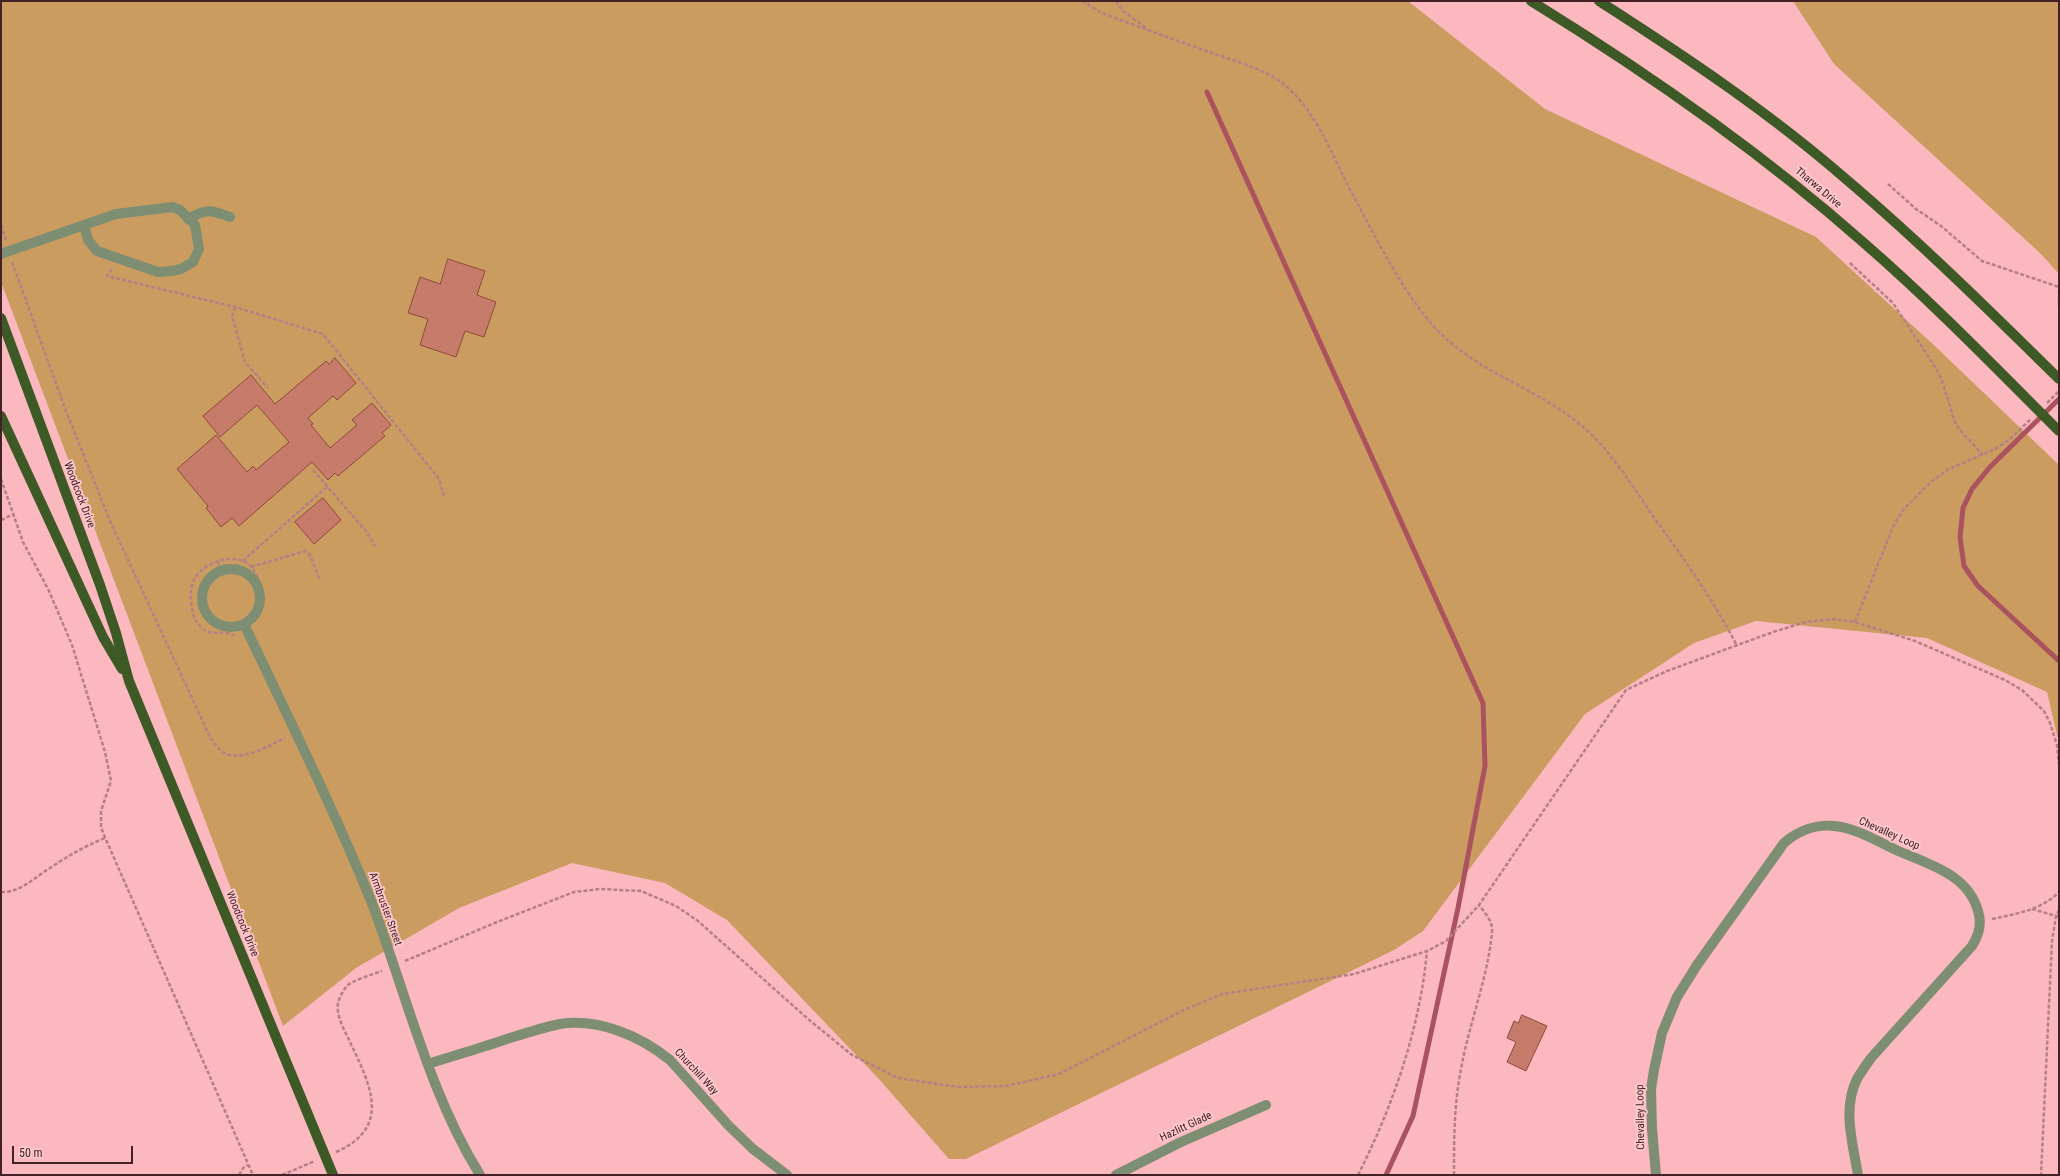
<!DOCTYPE html>
<style>
body{margin:0}
#map{position:relative;width:2060px;height:1176px;overflow:hidden;background:#fbb8be;font-family:"Roboto Condensed",sans-serif}
canvas{display:block}
.frame{position:absolute;inset:0;border:2px solid #422226;pointer-events:none}
.scale{position:absolute;left:12px;top:1146px;width:121px;height:18px;box-sizing:border-box;border:2px solid #422226;border-top:0;padding-left:5px;font-size:12px;line-height:14px;white-space:nowrap;color:#422226;-webkit-text-stroke:3px #fecace;paint-order:stroke}
</style>
<div id="map">
<canvas width="2060" height="1176"></canvas>
<div class="frame"></div>
<div class="scale">50 m</div>
</div>
<script>
const ctx = document.querySelector('canvas').getContext('2d');
ctx.lineJoin = 'round';
function paint(path, color) { ctx.fillStyle = color; ctx.fill(path, 'evenodd'); }
function strokePath(path, color, width, dash) { ctx.strokeStyle = color; ctx.lineWidth = width; ctx.lineCap = dash ? 'butt' : 'round'; ctx.setLineDash(dash || []); ctx.stroke(path); }
function label(font, color, halo, rows, align = 'center') {
  ctx.font = font + ' "Roboto Condensed",sans-serif'; ctx.lineWidth = 3.5; ctx.setLineDash([]); ctx.textBaseline = 'middle'; ctx.strokeStyle = halo; ctx.fillStyle = color; for (const [text, x, y, turn = 0] of rows) {
    ctx.save(); ctx.translate(x, y); ctx.rotate((+turn || 0) * Math.PI / 180); ctx.textAlign = isNaN(turn) ? turn : align; if (halo) ctx.strokeText(text, 0, 0); ctx.fillText(text, 0, 0); ctx.restore();
  }
}
paint(new Path2D(`
 M 1,1 L 1408,1 L 1545,109 L 1816,237 L 1937,348 L 2059,465 L 2059,743 L 2047,692 L 1927,638 L 1756,621 L 1694,643 L 1585,714 L 1423,931 L 1394,950 L 966,1159 L 949,1159 L 878,1078 L 727,920 L 665,883 L 572,863 L 459,908 L 356,968 L 283,1026 L 1,282 Z
 M 1793,1 L 2059,1 L 2059,274 L 2041,254 L 1834,64 Z`), '#cb9c60');
strokePath(new Path2D(`
 M 1207,92 L 1483,703 L 1485,766 L 1458,908 L 1413,1116 L 1386,1175
 M 2059,399 L 1990,467 L 1972,489 L 1963,508 L 1960,537 L 1964,566 L 1978,586 L 2059,661`), '#aa525e', 5);
const building = new Path2D(`
 M 448,259 L 485,271 L 477,295 L 496,302 L 484,337 L 465,331 L 456,357 L 420,345 L 428,319 L 408,313 L 420,277 L 440,284 Z
 M 335,358 L 356,383 L 337,400 L 333,396 L 308,418 L 313,424 L 311,425 L 330,448 L 357,425 L 352,420 L 372,403 L 391,425 L 382,433 L 385,436 L 338,476 L 335,473 L 328,480 L 312,462 L 239,526 L 232,518 L 221,527 L 206,508 L 208,506 L 177,469 L 216,435 L 247,472 L 253,466 L 256,470 L 289,442 L 257,405 L 220,437 L 203,416 L 251,375 L 275,404 L 326,361 L 329,364 Z
 M 323,498 L 341,520 L 314,544 L 295,522 Z
 M 1522,1015 L 1547,1026 L 1526,1071 L 1507,1062 L 1516,1042 L 1507,1038 L 1514,1021 L 1518,1023 Z`);
paint(building, '#c77b6a');
strokePath(building, '#904a3b', 1);
strokePath(new Path2D(`
 M 1082,1 L 1102,13 C 1139,27 1175,40 1212,53 C 1235,61 1261,68 1281,82 C 1317,110 1332,156 1353,195 C 1375,236 1396,279 1425,316 C 1467,370 1527,382 1577,422 C 1609,447 1630,483 1653,516 C 1683,558 1714,600 1737,646
 M 1116,1 L 1123,11 L 1148,29
 M 1888,184 L 1916,209 L 1941,226 L 1982,261 L 2059,287
 M 1,225 L 6,240
 M 12,262 L 66,411 L 111,523 L 210,737 C 213,741 216,746 220,750 C 236,765 269,746 285,738
 M 1850,263 L 1893,303 L 1937,370 L 1943,383 L 1954,420 L 1959,429 L 1983,455
 M 112,269 L 107,276 L 235,307 L 323,334 L 439,479 L 444,496
 M 2059,290 L 2059,306
 M 235,307 L 232,316 L 245,362 L 268,388
 M 2047,403 L 2058,392
 M 313,470 L 366,531 L 375,546
 M 1,479 L 23,542 L 49,591 L 72,645 L 105,752 L 111,781 L 101,811 L 101,827 L 104,835 L 253,1175
 M 1,520 L 14,514
 M 218,561 L 221,572
 M 244,562 L 245,559 L 328,486
 M 251,567 L 305,551 L 310,555 L 319,578
 M 1855,622 L 1893,527 L 1903,510 L 1932,481 L 1949,469 L 1995,449 L 2009,440 L 2030,420
 M 235,636 C 225,629 213,637 203,629 C 196,623 193,616 192,608 C 190,597 190,587 195,578 C 205,561 237,551 252,567 C 254,570 256,574 258,578
 M 1,892 C 20,893 35,877 50,868 C 68,856 85,846 105,838
 M 2032,909 L 2056,916 L 2052,941 L 2041,1175
 M 2059,910 L 2056,916 L 2059,916
 M 1992,919 C 2016,914 2041,910 2059,892
 M 405,961 L 497,922 L 574,892 L 600,889 L 641,891 L 676,906 L 698,921 L 808,1019 L 852,1055 L 898,1078 L 958,1087 L 1006,1086 L 1059,1074 L 1184,1010 L 1222,994 L 1354,974 L 1427,951 L 1446,941 L 1479,905 L 1626,690 L 1667,671 L 1773,632 L 1806,622 L 1834,619 L 1855,622 L 1915,641 L 2005,680 L 2022,690 L 2044,711 L 2050,723 L 2057,745 L 2059,765
 M 336,1152 C 393,1127 370,1084 349,1040 C 344,1029 336,1016 338,1003 C 339,998 343,991 346,987 C 350,981 374,974 382,971
 M 239,1175 L 243,1168 L 248,1165
 M 282,1175 L 315,1161
 M 1358,1175 C 1393,1106 1420,1028 1427,951
 M 1454,1175 C 1454,1139 1454,1104 1461,1069 C 1469,1024 1488,977 1492,932 C 1493,921 1485,913 1479,905`), '#b58085', 2.5, [4, 2]);
strokePath(new Path2D(`
 M 188,219 C 207,208 211,210 230,217
 M 1,254 L 9,251 L 116,214 L 172,207 L 180,210 L 195,225 L 199,249 L 193,262 L 181,269 L 172,271 L 158,272 L 97,251 L 88,240 L 84,225
 M202 598a29 29 0 1 1 58 0a29 29 0 1 1-58 0Z
 M 244,624 C 287,715 333,807 371,901 C 406,992 428,1091 480,1175
 M 428,1064 C 453,1056 477,1049 501,1041 C 520,1035 540,1028 560,1024 C 599,1018 640,1036 670,1060 L 729,1126 L 753,1149 L 787,1175
 M 1116,1175 L 1181,1142 L 1266,1105
 M 1656,1175 L 1652,1129 L 1651,1089 L 1654,1070 L 1662,1033 L 1677,997 L 1697,965 L 1784,843 C 1798,831 1816,824 1834,826 C 1856,828 1877,841 1896,850 C 1928,864 1968,874 1978,911 C 1982,923 1979,935 1972,946 L 1871,1058 C 1866,1065 1861,1072 1857,1079 C 1842,1109 1853,1144 1858,1175`), '#7d8e72', 10);
strokePath(new Path2D(`
 M 1531,1 C 1648,73 1761,152 1864,243 C 1932,302 1995,367 2059,431
 M 1599,1 C 1685,56 1770,113 1847,180 C 1921,243 1990,311 2059,379
 M 1,318 L 100,585 L 116,633 L 129,681 L 333,1175
 M 1,416 L 103,637 L 122,669`), '#3d5926', 10);
label('11px', '#422226', '#fecace', [
 ["Tharwa Drive",1818,188,40],
 ["Woodcock Drive",79,495,69],
 ["Chevalley Loop",1889,834,24],
 ["Armbruster Street",385,909,70],
 ["Woodcock Drive",242,924,68],
 ["Churchill Way",696,1072,47],
 ["Chevalley Loop",1641,1117,-91],
 ["Hazlitt Glade",1186,1127,-25]
]);
</script>
